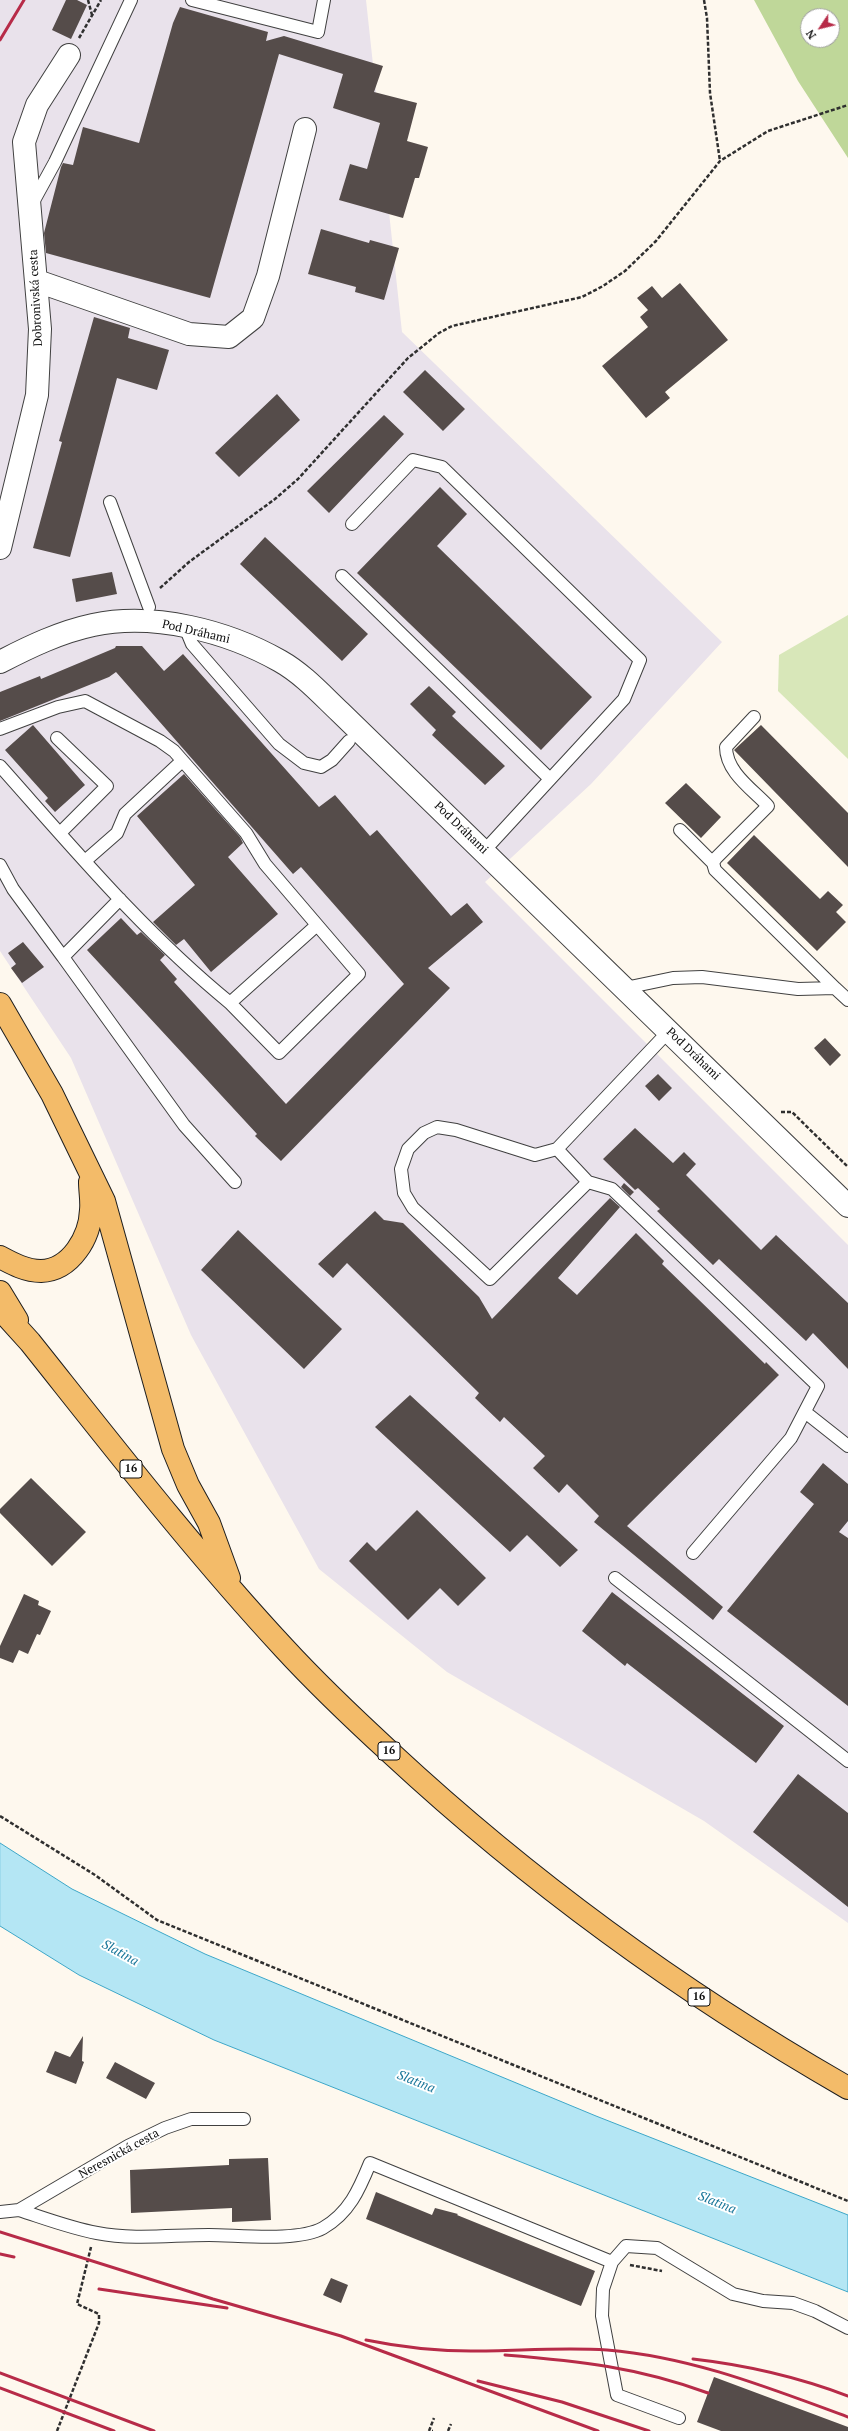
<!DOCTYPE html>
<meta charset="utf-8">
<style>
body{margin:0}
#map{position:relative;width:848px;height:2431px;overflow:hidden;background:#fef8ee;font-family:"PT Serif",serif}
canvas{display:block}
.north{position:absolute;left:800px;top:8px;width:40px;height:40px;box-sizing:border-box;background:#fff;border:1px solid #9e9e9e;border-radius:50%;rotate:235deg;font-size:11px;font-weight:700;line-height:16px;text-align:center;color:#0d0d0d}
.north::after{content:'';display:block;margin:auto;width:14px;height:18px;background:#b72b48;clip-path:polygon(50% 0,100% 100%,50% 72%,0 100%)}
</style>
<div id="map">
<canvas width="848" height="2431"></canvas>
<div class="north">N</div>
</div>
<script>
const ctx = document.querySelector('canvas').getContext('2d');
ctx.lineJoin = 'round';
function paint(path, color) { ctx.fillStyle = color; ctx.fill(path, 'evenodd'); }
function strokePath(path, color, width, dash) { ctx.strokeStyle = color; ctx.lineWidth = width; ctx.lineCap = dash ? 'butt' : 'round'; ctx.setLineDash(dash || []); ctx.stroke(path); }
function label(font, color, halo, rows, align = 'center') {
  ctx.font = font + ' "PT Serif",serif'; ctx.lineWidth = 4; ctx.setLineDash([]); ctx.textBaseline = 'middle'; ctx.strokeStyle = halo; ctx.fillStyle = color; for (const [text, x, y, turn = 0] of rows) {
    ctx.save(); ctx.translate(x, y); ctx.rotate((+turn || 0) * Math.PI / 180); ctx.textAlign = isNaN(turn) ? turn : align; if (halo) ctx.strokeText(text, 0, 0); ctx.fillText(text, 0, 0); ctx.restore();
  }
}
paint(new Path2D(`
 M 0,0 L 366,0 L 402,332 L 722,642 L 591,784 L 485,882 L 848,1245 L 848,1923 L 704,1821 L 447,1672 L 319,1569 L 191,1335 L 71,1058 L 0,951 Z`), '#e9e2eb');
paint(new Path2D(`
 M 848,615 L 848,759 L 778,691 L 779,655 Z`), '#d8e7b9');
paint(new Path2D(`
 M 754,0 L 848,0 L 848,158 L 798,81 ZM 808,16 L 832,16 L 832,40 L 808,40 Z`), '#bfd799');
const water = new Path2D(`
 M 0,1843 L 72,1889 L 205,1954 L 596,2116 L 848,2215 L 848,2292 L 214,2040 L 79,1975 L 0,1926 Z`);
paint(water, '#b4e6f4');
strokePath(water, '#3ea7c8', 1);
paint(new Path2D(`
 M 66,0 L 77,0 L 87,5 L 71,39 L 52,30 Z
 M 180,7 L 268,32 L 266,41 L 284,36 L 383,66 L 374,92 L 417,103 L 407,141 L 428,147 L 419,178 L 415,178 L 403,218 L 339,200 L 350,164 L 367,169 L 380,123 L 333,108 L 343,74 L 279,54 L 210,298 L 46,253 L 44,233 L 61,167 L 63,163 L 73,165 L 83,127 L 139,143 L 173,23 Z
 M 321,229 L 369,243 L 370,240 L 399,248 L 384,300 L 355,292 L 356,287 L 308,274 Z
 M 680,283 L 728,340 L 665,392 L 670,398 L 646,418 L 602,366 L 648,327 L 640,317 L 648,310 L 637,298 L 652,286 L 662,298 Z
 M 94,317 L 130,328 L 128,338 L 169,350 L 157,390 L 117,378 L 70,557 L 33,548 L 62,442 L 59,441 Z
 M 425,370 L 465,409 L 443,431 L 403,392 Z
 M 277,394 L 300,420 L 239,477 L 215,453 Z
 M 384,415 L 404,434 L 329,513 L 307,491 Z
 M 440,487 L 467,514 L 437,546 L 592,697 L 541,750 L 357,573 Z
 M 265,537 L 368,634 L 342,661 L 240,564 Z
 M 112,572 L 117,594 L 76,602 L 72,579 Z
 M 116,646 L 142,646 L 164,671 L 183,654 L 319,807 L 335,795 L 370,836 L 377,830 L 451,916 L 467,903 L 483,922 L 428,968 L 450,988 L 281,1161 L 255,1136 L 257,1134 L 87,950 L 121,918 L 137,935 L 141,932 L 165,955 L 160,960 L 177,979 L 174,982 L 286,1104 L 404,984 L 301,867 L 293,874 L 116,672 L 109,677 L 0,721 L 0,692 L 40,676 L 41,679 L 115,648 Z
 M 429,686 L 456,712 L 452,716 L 505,766 L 485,785 L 432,735 L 436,730 L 410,704 Z
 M 33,725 L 85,785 L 55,812 L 45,801 L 48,798 L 5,750 Z
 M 761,725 L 848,813 L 848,867 L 734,750 Z
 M 184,774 L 240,837 L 243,843 L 228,857 L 278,914 L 211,972 L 184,939 L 176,945 L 153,922 L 195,885 L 137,816 Z
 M 686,783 L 721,817 L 701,838 L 665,803 Z
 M 754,835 L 820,899 L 828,891 L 843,905 L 836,912 L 846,922 L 817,951 L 727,863 Z
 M 23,942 L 44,967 L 22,983 L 11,968 L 16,964 L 8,953 Z
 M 825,1038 L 841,1055 L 830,1066 L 814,1048 Z
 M 658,1074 L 672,1088 L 659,1101 L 645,1086 Z
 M 635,1128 L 673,1163 L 684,1152 L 696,1164 L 686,1175 L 761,1250 L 776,1235 L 848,1303 L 848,1369 L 813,1333 L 806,1341 L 719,1259 L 713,1265 L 657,1211 L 660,1209 L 638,1188 L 635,1190 L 603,1159 Z
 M 624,1183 L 634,1192 L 630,1196 L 621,1187 Z
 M 610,1198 L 620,1207 L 558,1278 L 577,1295 L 636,1233 L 664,1261 L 662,1264 L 765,1364 L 766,1362 L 779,1375 L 627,1526 L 723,1607 L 713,1620 L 594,1522 L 599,1516 L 567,1484 L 559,1493 L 533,1468 L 545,1456 L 504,1417 L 500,1422 L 475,1398 L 479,1393 L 347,1263 L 333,1278 L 318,1264 L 375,1211 L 384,1220 L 403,1223 L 479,1297 L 492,1319 Z
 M 238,1230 L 342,1329 L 304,1369 L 201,1270 Z
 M 410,1395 L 578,1550 L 560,1567 L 527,1535 L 510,1552 L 375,1427 Z
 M 823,1463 L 848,1484 L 848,1521 L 839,1532 L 848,1538 L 848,1706 L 727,1611 L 814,1504 L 800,1492 Z
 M 31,1478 L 86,1532 L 52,1566 L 0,1513 L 0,1509 Z
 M 417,1510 L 486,1578 L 458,1606 L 440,1588 L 408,1620 L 349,1561 L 367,1542 L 376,1551 Z
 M 612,1592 L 784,1726 L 756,1763 L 627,1663 L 625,1666 L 582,1631 Z
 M 24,1594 L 39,1601 L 38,1605 L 51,1611 L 40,1635 L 37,1634 L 28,1654 L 19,1650 L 13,1663 L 0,1658 L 0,1646 Z
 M 798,1774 L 848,1813 L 848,1907 L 753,1832 Z
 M 83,2036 L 82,2061 L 84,2062 L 76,2084 L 46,2072 L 55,2051 L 70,2057 Z
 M 115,2062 L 155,2083 L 146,2099 L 106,2078 Z
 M 268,2158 L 271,2220 L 232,2222 L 232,2208 L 131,2213 L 130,2170 L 229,2165 L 229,2159 Z
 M 376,2192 L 432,2215 L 435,2208 L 458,2214 L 457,2215 L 595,2271 L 581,2306 L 366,2219 Z
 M 331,2278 L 348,2285 L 341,2303 L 323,2295 Z
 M 714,2377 L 848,2427 L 848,2431 L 721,2431 L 697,2422 Z`), '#554c4a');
const service = new Path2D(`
 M 192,0 L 318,32 L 324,0
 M 32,204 L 55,162 L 131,0
 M 110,502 L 149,607
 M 352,524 L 413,460 L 442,467 L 640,660 L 624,699 L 484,851
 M 342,576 L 550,779
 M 185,627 L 192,644 L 279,744 L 304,763 L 321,767 L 332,760 L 349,741
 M 0,729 L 58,707 L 85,701 L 160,741 L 174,751 L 246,833 L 265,864 L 359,974 L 279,1053 L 230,1003
 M 57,738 L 107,786 L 60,833
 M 0,766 C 73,848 144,933 230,1003 L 317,925
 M 680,830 L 713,863
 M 85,861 L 117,833 L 125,814 L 182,761
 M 0,865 L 13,889 L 63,957 L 120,899
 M 63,957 L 184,1125 L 235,1182
 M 625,988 L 673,978 L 702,977 L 798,989 L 835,988 L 715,870 L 713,863 L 716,858 L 768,806 C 752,789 726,772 726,747 L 754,717
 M 835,988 L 848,1000
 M 557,1149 L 588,1182 L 490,1279 L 413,1208 L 404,1193 L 401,1169 L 408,1149 L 424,1133 L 437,1127 L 456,1130 L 535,1155 L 557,1149 L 669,1031
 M 588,1182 L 612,1189 L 818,1386 L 791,1438 L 693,1553
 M 805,1412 L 848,1446
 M 615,1578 L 848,1761
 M 19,2210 C 44,2218 70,2228 97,2233 C 133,2240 172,2235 209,2235 C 239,2235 298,2242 323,2228 C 349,2213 359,2190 370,2163 L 612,2262 L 603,2289 L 602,2316 L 617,2395 L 679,2418
 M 0,2212 L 19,2210 L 128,2146 L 165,2128 L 191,2119 L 244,2119
 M 612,2262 L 626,2246 L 657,2248 L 733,2294 L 763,2301 L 793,2303 L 815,2311 L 848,2328`);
const minor = new Path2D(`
 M 37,281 L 189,334 L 229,337 L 253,318 L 268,276 L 305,129
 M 0,548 L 37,395 L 40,329 L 24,142 L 37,105 L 69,55
 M 0,662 C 29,647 60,632 93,625 C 154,612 227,631 280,661 C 303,674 321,694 340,712 L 848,1206`);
const primary = new Path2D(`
 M 0,1004 L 52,1094 L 104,1201 L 173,1449 L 188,1485 L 209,1523 L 229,1578
 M 0,1257 C 13,1264 26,1271 41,1271 C 71,1270 90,1237 91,1210 C 92,1201 90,1191 90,1182
 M 0,1292 L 17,1320
 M 0,1309 L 30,1342 C 112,1445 194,1551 284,1648 C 318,1685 355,1720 392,1754 C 531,1883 684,1994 848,2088`);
strokePath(service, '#404040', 14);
strokePath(minor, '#404040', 24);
strokePath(primary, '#1e1e1e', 24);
strokePath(new Path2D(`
 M 88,0 L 92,15
 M 704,0 L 707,18 L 710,93 L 720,161
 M 79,38 L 101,0
 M 160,588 L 189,562 L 275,499 L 298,479 L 408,358 L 439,333 L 452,326 L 582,297 L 603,286 L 625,271 L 656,241 L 720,161 L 768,131 L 848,105
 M 781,1112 L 792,1112 L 848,1167
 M 0,1816 L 95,1875 L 157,1920 L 848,2201
 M 630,2265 L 662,2271
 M 57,2431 L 99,2323 L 99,2314 L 77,2304 L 91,2247
 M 429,2431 L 434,2418
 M 432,2431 L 433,2431
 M 448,2431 L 451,2424`), '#2f2f2f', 2.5, [4, 2]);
strokePath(service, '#fff', 12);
strokePath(minor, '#fff', 22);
strokePath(primary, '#f3bb69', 22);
strokePath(new Path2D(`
 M 0,40 L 24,0
 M 0,2232 L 213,2299 L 341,2336 L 598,2431
 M 0,2254 L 14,2257
 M 99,2289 L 227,2308
 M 366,2340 C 400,2347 436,2351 471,2351 C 517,2351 562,2347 607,2350 C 692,2357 769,2388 848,2417
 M 505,2355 C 579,2361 637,2367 708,2393
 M 693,2359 C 746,2365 798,2377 848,2396
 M 0,2373 L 154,2431
 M 478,2381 L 562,2402 L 649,2431
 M 0,2388 L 114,2431`), '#b72b48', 3);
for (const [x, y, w] of [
 [131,1469,22],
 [389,1751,22],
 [699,1997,22]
]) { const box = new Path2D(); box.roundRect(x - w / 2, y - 9, w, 18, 3); ctx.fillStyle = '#fff'; ctx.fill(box); strokePath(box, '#0d0d0d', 1); }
label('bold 11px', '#0d0d0d', null, [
 ["16",131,1469],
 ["16",389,1751],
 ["16",699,1997]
]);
label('12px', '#0d0d0d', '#fff', [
 ["Dobronivská cesta",36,298,-93],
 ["Pod Dráhami",196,632,13],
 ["Pod Dráhami",461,828,44],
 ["Pod Dráhami",693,1054,44],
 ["Neresnická cesta",119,2154,-29]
]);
label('italic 13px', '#1b779a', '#fff', [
 ["Slatina",120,1953,29],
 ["Slatina",416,2082,22],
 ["Slatina",717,2203,22]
]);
</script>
